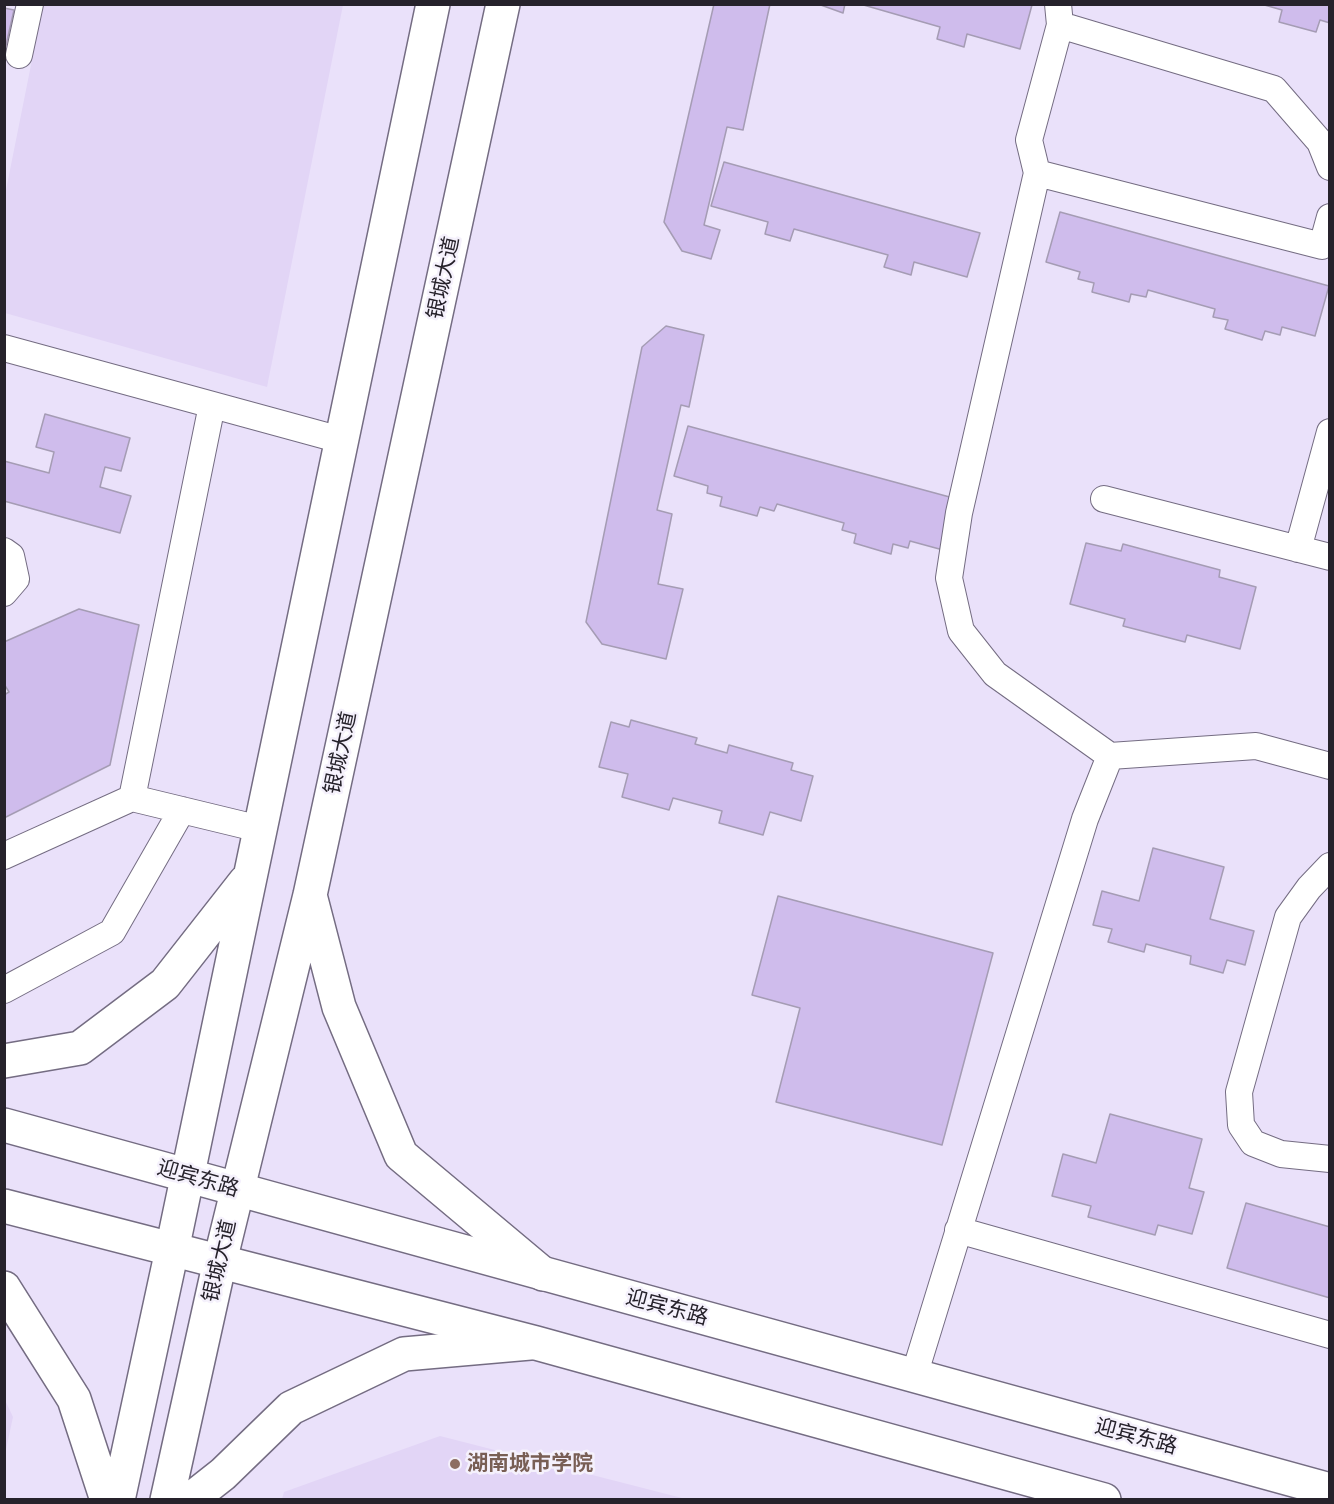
<!DOCTYPE html>
<meta charset="utf-8">
<style>
body{margin:0}
#map{position:relative;width:1334px;height:1504px;overflow:hidden;background:#eae1fa;font-family:Rubik,sans-serif}
canvas{display:block}
.frame{position:absolute;inset:0;border:6px solid #26222b;pointer-events:none}
</style>
<div id="map">
<canvas width="1334" height="1504"></canvas>
<div class="frame"></div>
</div>
<script>
const ctx = document.querySelector('canvas').getContext('2d');
ctx.lineJoin = 'round';
function paint(path, color) { ctx.fillStyle = color; ctx.fill(path, 'evenodd'); }
function strokePath(path, color, width, dash) { ctx.strokeStyle = color; ctx.lineWidth = width; ctx.lineCap = dash ? 'butt' : 'round'; ctx.setLineDash(dash || []); ctx.stroke(path); }
function label(font, color, halo, rows, align = 'center') {
  ctx.font = font + ' Rubik,"Noto Sans SC",sans-serif'; ctx.lineWidth = 5; ctx.setLineDash([]); ctx.textBaseline = 'middle'; ctx.strokeStyle = halo; ctx.fillStyle = color; for (const [text, x, y, turn = 0] of rows) {
    ctx.save(); ctx.translate(x, y); ctx.rotate((+turn || 0) * Math.PI / 180); ctx.textAlign = isNaN(turn) ? turn : align; if (halo) ctx.strokeText(text, 0, 0); ctx.fillText(text, 0, 0); ctx.restore();
  }
}
paint(new Path2D(`
 M 43,5 L 343,5 L 267,387 L 5,313 L 5,195 Z
 M 5,1400 L 13,1417 L 5,1454 Z
 M 440,1436 L 686,1499 L 282,1499 L 284,1492 Z`), '#e2d5f6');
const building = new Path2D(`
 M 714,4 L 770,4 L 743,130 L 727,127 L 704,225 L 720,230 L 711,259 L 682,251 L 664,222 Z
 M 818,4 L 845,4 L 843,13 Z
 M 860,4 L 1031,4 L 1032,5 L 1020,49 L 967,34 L 964,47 L 937,39 L 940,27 Z
 M 1261,4 L 1330,4 L 1330,23 L 1320,20 L 1316,32 L 1279,22 L 1282,10 Z
 M 4,8 L 14,10 L 4,54 Z
 M 724,162 L 980,233 L 967,277 L 914,262 L 911,275 L 884,267 L 888,255 L 794,229 L 790,241 L 765,234 L 768,222 L 711,206 Z
 M 1060,212 L 1329,286 L 1315,336 L 1282,327 L 1280,335 L 1265,331 L 1262,340 L 1225,329 L 1228,320 L 1213,317 L 1215,309 L 1148,290 L 1146,297 L 1131,294 L 1129,302 L 1092,292 L 1094,283 L 1078,279 L 1080,272 L 1046,262 Z
 M 666,326 L 704,335 L 689,407 L 681,405 L 657,510 L 672,514 L 658,584 L 683,589 L 666,659 L 602,644 L 586,622 L 642,347 Z
 M 45,414 L 130,438 L 121,471 L 105,467 L 100,487 L 131,496 L 120,533 L 4,501 L 4,461 L 49,473 L 54,452 L 36,447 Z
 M 688,426 L 957,499 L 943,550 L 910,541 L 908,548 L 893,544 L 891,554 L 854,543 L 856,534 L 842,530 L 844,523 L 777,504 L 774,511 L 760,507 L 757,516 L 720,506 L 722,497 L 707,493 L 708,486 L 674,476 Z
 M 1086,543 L 1121,551 L 1123,544 L 1220,570 L 1219,577 L 1256,587 L 1240,649 L 1187,635 L 1185,642 L 1123,626 L 1125,619 L 1070,604 Z
 M 79,609 L 139,625 L 110,765 L 4,818 L 4,695 L 9,692 L 4,684 L 4,642 Z
 M 631,720 L 697,738 L 695,744 L 727,753 L 729,745 L 793,763 L 791,770 L 813,776 L 801,821 L 770,812 L 763,835 L 719,823 L 722,811 L 673,798 L 669,810 L 622,797 L 628,774 L 599,767 L 611,722 L 629,727 Z
 M 1153,848 L 1224,867 L 1210,919 L 1254,931 L 1245,965 L 1227,960 L 1223,973 L 1190,964 L 1191,956 L 1146,944 L 1144,952 L 1108,942 L 1112,929 L 1093,925 L 1102,891 L 1139,901 Z
 M 778,896 L 993,953 L 942,1145 L 776,1102 L 800,1008 L 752,995 Z
 M 1110,1114 L 1202,1139 L 1189,1188 L 1204,1192 L 1192,1234 L 1158,1225 L 1155,1235 L 1088,1217 L 1091,1206 L 1052,1196 L 1063,1154 L 1096,1163 Z
 M 1246,1203 L 1330,1227 L 1330,1298 L 1227,1268 Z`);
paint(building, '#cfbcec');
strokePath(building, '#a59cb4', 1.5);
const street = new Path2D(`
 M 1058,4 L 1060,25 L 1029,140 L 1037,173 L 959,513 L 949,578 L 961,631 L 995,674 L 1110,756
 M 1060,25 L 1274,89 L 1320,142 L 1330,167
 M 19,55 L 30,4
 M 1037,173 L 1322,246 L 1330,217
 M 4,348 L 341,440
 M 1104,499 L 1330,557
 M 1298,549 L 1330,432
 M 4,551 L 11,556 L 16,579 L 4,593
 M 132,798 L 260,829
 M 4,856 L 132,798 L 212,405
 M 1330,866 L 1309,888 L 1288,917 L 1239,1092 L 1241,1125 L 1253,1143 L 1281,1154 L 1330,1159
 M 4,990 L 112,932 L 182,810
 M 958,1230 L 1330,1335
 M 914,1376 L 1085,819 L 1110,756 L 1256,746 L 1330,766`);
const primary = new Path2D(`
 M 311,899 L 339,1007 L 401,1155 L 543,1274
 M 4,1061 L 80,1048 L 165,984 L 245,882
 M 4,1288 L 74,1399 L 107,1500
 M 118,1500 L 172,1250 L 433,4
 M 167,1500 L 220,1261 L 310,895 L 503,4
 M 190,1500 L 223,1474 L 291,1408 L 404,1354 L 530,1343`);
const highway = new Path2D(`
 M 4,1125 L 1330,1490
 M 4,1206 L 536,1343 L 1104,1500`);
strokePath(street, '#746c82', 28);
strokePath(primary, '#746c82', 36);
strokePath(highway, '#746c82', 36);
strokePath(street, '#fff', 26);
strokePath(primary, '#fff', 33);
strokePath(highway, '#fff', 33);
for (const [x, y, r, color] of [
 [455,1464,6,"#8d6e63"]
]) { const dot = new Path2D(); dot.arc(x, y, r, 0, 2 * Math.PI); ctx.fillStyle = color; ctx.fill(dot); strokePath(dot, '#f5f1fc', 2); }
label('21px', '#26222b', '#f5f1fc', [
 ["银城大道",444,278,-78],
 ["银城大道",341,753,-78],
 ["迎宾东路",198,1179,16],
 ["银城大道",220,1261,-77],
 ["迎宾东路",667,1308,15],
 ["迎宾东路",1136,1437,15]
]);
label('bold 21px', '#785e54', '#f5f1fc', [
 ["湖南城市学院",467,1464]
], 'left');
</script>
